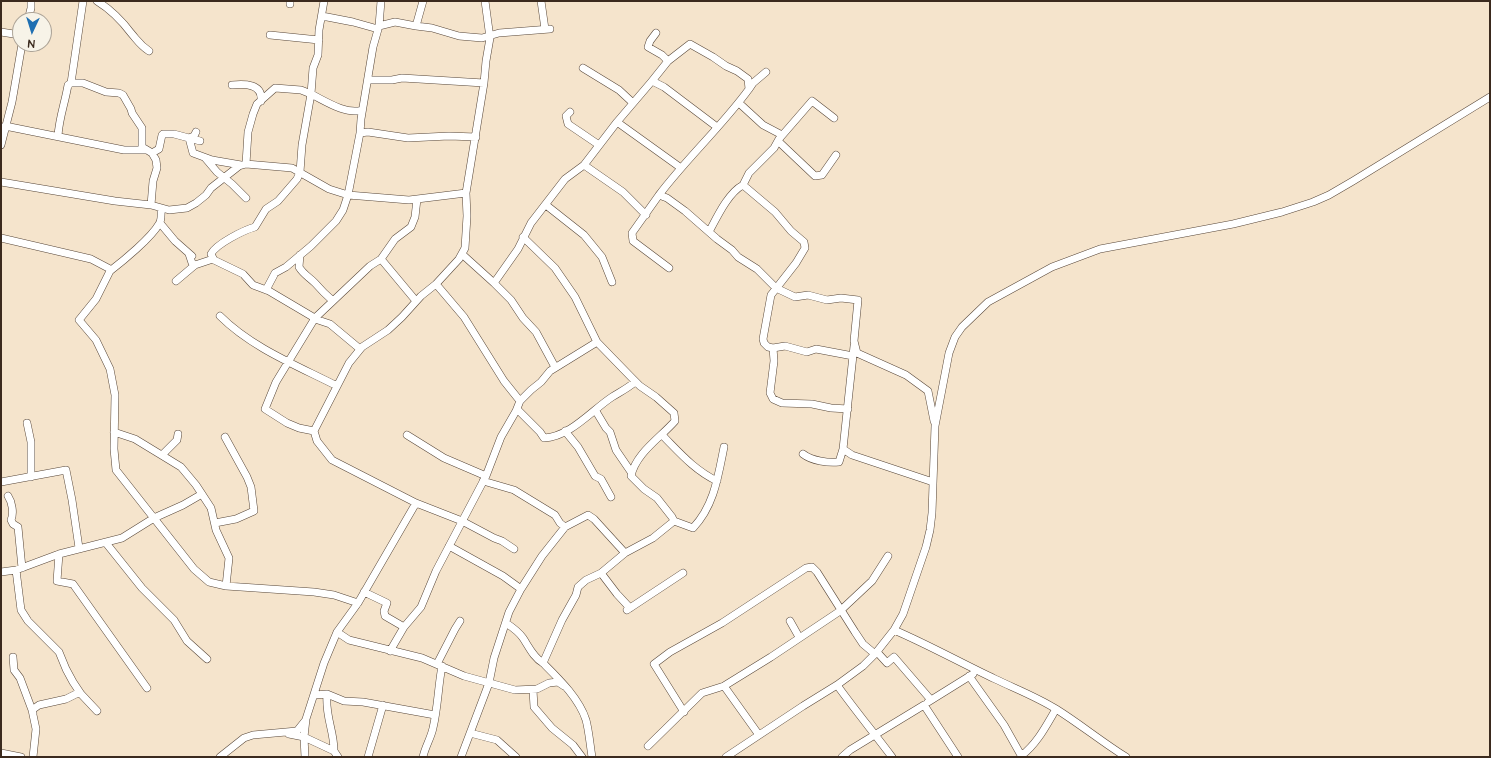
<!DOCTYPE html>
<style>
body{margin:0}
#map{position:relative;width:1491px;height:758px;overflow:hidden;background:#f5e4cc;font-family:"Architects Daughter",sans-serif}
canvas{display:block}
.frame{position:absolute;inset:0;border:2px solid #3b2a1e;pointer-events:none}
.north{position:absolute;left:12px;top:12px;width:40px;height:40px;box-sizing:border-box;background:#f7f3e8;border:1px solid #aca397;border-radius:50%;rotate:184deg;font-size:11px;font-weight:700;line-height:16px;text-align:center;color:#3b2a1e}
.north::after{content:'';display:block;margin:auto;width:14px;height:18px;background:#1f6fb2;clip-path:polygon(50% 0,100% 100%,50% 72%,0 100%)}
</style>
<div id="map">
<canvas width="1491" height="758"></canvas>
<div class="frame"></div>
<div class="north">N</div>
</div>
<script>
const ctx = document.querySelector('canvas').getContext('2d');
ctx.lineJoin = 'round';
function strokePath(path, color, width, dash) { ctx.strokeStyle = color; ctx.lineWidth = width; ctx.lineCap = dash ? 'butt' : 'round'; ctx.setLineDash(dash || []); ctx.stroke(path); }
const minor = new Path2D(`
 M 83,1 L 71,83 L 83,83 L 106,92 L 119,93 L 123,95 L 131,109 L 132,113 L 142,128 L 142,147 L 147,150
 M 97,1 C 110,9 122,21 131,33 C 138,41 140,45 149,51
 M 541,1 L 545,29
 M 290,4 L 290,1
 M 322,16 L 353,22 L 378,29
 M 28,20 L 31,8 L 31,1
 M 379,26 L 381,1
 M 416,26 L 432,28 L 459,36 L 482,38 L 499,33 L 550,29
 M 1,32 L 20,35
 M 656,33 L 650,41 L 648,47 L 662,55 L 668,61
 M 270,35 L 319,40
 M 583,68 L 619,90 L 633,103
 M 368,80 L 392,80 L 402,78 L 484,83 L 466,193 L 467,216 L 465,248 L 459,259 L 436,284 L 464,317 L 504,381 L 520,401
 M 484,83 L 486,61 L 490,38 L 485,1
 M 232,85 C 244,84 263,83 261,101
 M 749,89 L 753,83 L 766,72
 M 739,103 L 763,125 L 782,135
 M 570,112 L 566,116 L 568,124 L 599,145
 M 617,122 L 681,168
 M 5,126 L 124,150 L 147,150 L 152,153 L 156,160 L 157,168 L 153,181 L 151,205
 M 196,132 L 194,136 L 189,138 L 200,141
 M 360,133 L 368,132 L 408,138 L 449,136 L 476,137
 M 58,136 C 59,118 65,103 68,85 L 71,83
 M 778,141 L 815,176 L 822,175 L 836,155
 M 1,145 L 12,102 L 22,44
 M 152,153 L 159,149 L 162,135 L 163,134 L 174,134 L 189,138 L 193,153 L 212,160 L 241,165
 M 206,159 L 217,172 L 232,184 L 246,198
 M 246,164 L 248,132 L 253,114 L 257,104 L 275,88 L 301,90 L 311,94 L 313,68 L 318,55 L 319,30 L 324,1
 M 584,165 L 617,122 L 652,81
 M 1,182 L 115,201 L 151,205 L 169,210 L 187,208 L 196,203 L 206,195 L 211,188 L 239,166 L 246,164 L 292,168 L 329,189 L 348,195 L 409,200 L 466,193
 M 743,185 L 749,173 L 774,148 L 779,139 L 812,101 L 834,118
 M 659,195 C 687,158 722,126 749,89 L 748,79 L 737,71 L 726,66 L 713,57 L 690,44 L 668,61 L 652,81 L 664,87 L 717,127
 M 546,205 L 584,235 L 602,257 L 612,282
 M 160,223 L 175,241 L 192,256
 M 709,232 C 717,217 728,193 743,185 L 775,212 L 791,231 L 804,242 L 805,248 L 796,263 L 771,295 L 763,339 L 764,343 L 768,347 L 773,348 L 774,361 L 770,393 L 773,399 L 782,403 L 812,404 L 831,408 L 848,409
 M 523,237 L 555,268 L 575,297 L 597,342 L 631,377 L 640,386 L 656,397 L 674,413 L 675,421 C 660,438 636,453 631,476 L 644,489 L 657,498 L 672,517 L 674,521 L 653,538 L 625,553 L 601,573 L 586,580 L 578,587 L 576,595 L 562,620 L 543,663
 M 1,238 L 91,259 L 110,269 L 110,271 L 96,299 L 79,320 L 96,340 L 110,369 L 115,395 L 114,449 L 116,470 L 194,569 L 209,582 L 226,586 L 314,592 L 334,595 L 358,603
 M 300,255 L 299,267 C 303,274 309,277 315,283 C 321,290 326,295 333,301 L 370,266 L 381,259 L 416,301
 M 463,255 L 494,283 L 511,300 L 523,318 L 536,332 L 555,367
 M 381,259 L 395,239 L 411,227 L 415,217 L 417,199
 M 195,265 L 213,259
 M 669,268 L 633,241 L 632,233 L 659,195 L 667,198 L 685,211 L 717,239 L 732,250 L 738,257 L 757,269 L 776,288 L 795,297 L 808,295 L 827,300 L 841,298 L 858,300 L 854,341 L 857,353 L 906,375 L 928,391 L 934,421
 M 110,271 C 123,261 151,238 159,224 C 162,220 161,213 161,209
 M 176,281 L 195,265 L 192,263 L 189,254
 M 494,283 L 518,249 L 531,223 L 565,179 L 584,165 L 623,192 L 646,215
 M 266,290 L 275,273 L 286,267 L 311,246 L 336,221 L 343,210 L 348,195 L 360,133 L 361,119 L 373,47 L 379,26 L 395,22 L 416,26 L 423,1
 M 333,301 L 315,318 L 276,382 L 265,409 L 287,423 L 299,428 L 314,431 L 349,363 L 362,347 L 388,330 L 402,317 L 421,296 L 436,284
 M 220,316 C 252,348 298,366 337,386
 M 854,346 L 843,449 L 852,455 L 933,482
 M 773,348 L 785,346 L 807,352 L 816,349 L 853,356
 M 360,349 L 330,324 L 318,320 L 269,291 L 253,285 L 243,274 L 214,260 L 211,254 C 216,244 244,230 255,227 L 266,209 L 278,201 L 297,179 L 300,172 L 302,145 L 311,94 C 325,101 346,115 362,110
 M 518,410 L 540,432 L 544,438 C 570,437 592,410 612,397 C 620,392 628,388 635,382
 M 597,413 L 606,428 L 610,432 L 616,450 L 631,472
 M 27,423 L 31,442 L 31,477
 M 314,431 L 317,441 L 332,460 L 416,503 L 462,521 L 494,538 L 502,541 L 514,549
 M 565,431 L 578,447 L 595,476 L 601,479 L 611,497
 M 114,432 L 135,439 L 181,467 L 196,485 L 211,508 L 216,530 L 229,558 L 226,586
 M 407,435 L 444,458 L 486,476
 M 662,435 C 679,452 694,470 717,481
 M 803,454 C 812,461 828,463 839,462 L 843,449
 M 162,455 L 177,440 L 178,434
 M 483,481 L 514,490 L 555,515 L 560,523 L 565,527
 M 1,482 L 66,470 L 72,500 L 79,548
 M 8,496 C 12,502 14,513 11,520 L 13,524 L 18,527 L 22,568
 M 674,521 L 693,528 C 714,506 718,477 724,447
 M 215,523 L 236,519 L 254,511 L 251,487 L 247,477 L 225,437
 M 106,543 L 142,588 L 174,620 L 187,641 L 207,659
 M 449,546 L 503,576 L 521,589
 M 59,554 L 57,581 L 73,584 L 147,688
 M 16,570 L 21,610 L 28,621 L 59,652 L 66,669 L 73,682 L 81,694 L 97,711
 M 1,572 L 16,570 L 59,554 L 122,538 L 154,518 L 183,505 L 202,494
 M 601,573 L 617,594 L 630,608
 M 364,592 L 387,603 L 384,611 L 385,616 L 404,627
 M 627,610 L 683,573
 M 790,621 L 799,637
 M 506,623 C 512,627 519,632 523,638 C 529,647 533,657 543,663 C 558,678 579,698 586,720 C 589,731 590,745 592,757
 M 894,630 C 929,645 961,663 995,679 C 1016,689 1037,697 1056,709 C 1080,724 1102,742 1126,757
 M 337,632 L 349,640 L 422,658 L 464,676 L 515,690 L 537,689 L 549,683 L 558,682 L 564,686
 M 390,651 L 404,627 L 421,607 L 436,571 L 486,476 L 501,437 L 516,411 L 520,401 L 531,390 L 541,382 L 550,371 L 597,342
 M 877,652 L 887,663 L 894,657 L 931,700
 M 13,657 L 14,670 L 20,678 L 32,710 L 36,729 L 33,757
 M 437,664 L 455,629 L 460,621
 M 969,676 L 1004,725 L 1022,757
 M 837,685 C 855,710 874,733 892,757
 M 724,686 L 759,735
 M 533,690 L 534,707 L 552,728 L 573,745 L 582,757
 M 327,694 C 325,717 334,730 334,751
 M 315,695 L 327,694 L 344,701 L 363,702 L 435,715
 M 928,702 L 973,674
 M 684,712 L 654,664 L 670,652 L 722,623 L 806,568 L 812,567 L 817,572 L 855,632 L 863,644 L 875,654
 M 33,713 L 32,710 L 39,705 L 66,699 L 78,693 L 81,694
 M 470,733 L 497,740 L 516,757
 M 289,734 L 304,737 L 334,751 L 338,757
 M 648,746 L 702,693 L 724,686 L 771,657 L 840,611 L 872,581 L 888,556
 M 1,753 L 21,757
 M 1021,756 C 1037,744 1046,726 1056,709
 M 220,757 L 244,738 L 253,735 L 297,731 L 305,721
 M 305,757 L 304,737 L 306,719 L 324,663 L 337,632 L 358,603 L 416,503
 M 368,757 L 383,705
 M 423,757 C 425,747 431,738 433,728 C 438,707 438,687 442,666
 M 461,757 L 489,683 L 494,658 L 509,612 L 521,589 L 542,556 L 565,527 L 588,515 L 594,519 L 625,553
 M 726,757 L 803,706 L 837,685 L 863,666 L 875,654 L 894,630 L 903,614 L 926,547 L 930,530 L 932,513 L 935,426 L 949,353 L 955,337 L 962,327 L 988,302 L 1052,267 L 1100,249 L 1233,224 L 1282,212 L 1313,202 L 1329,195 L 1353,181 L 1490,97
 M 842,757 L 850,750 L 924,705 L 958,757`);
strokePath(minor, '#574638', 8);
strokePath(minor, '#fff', 7);
</script>
